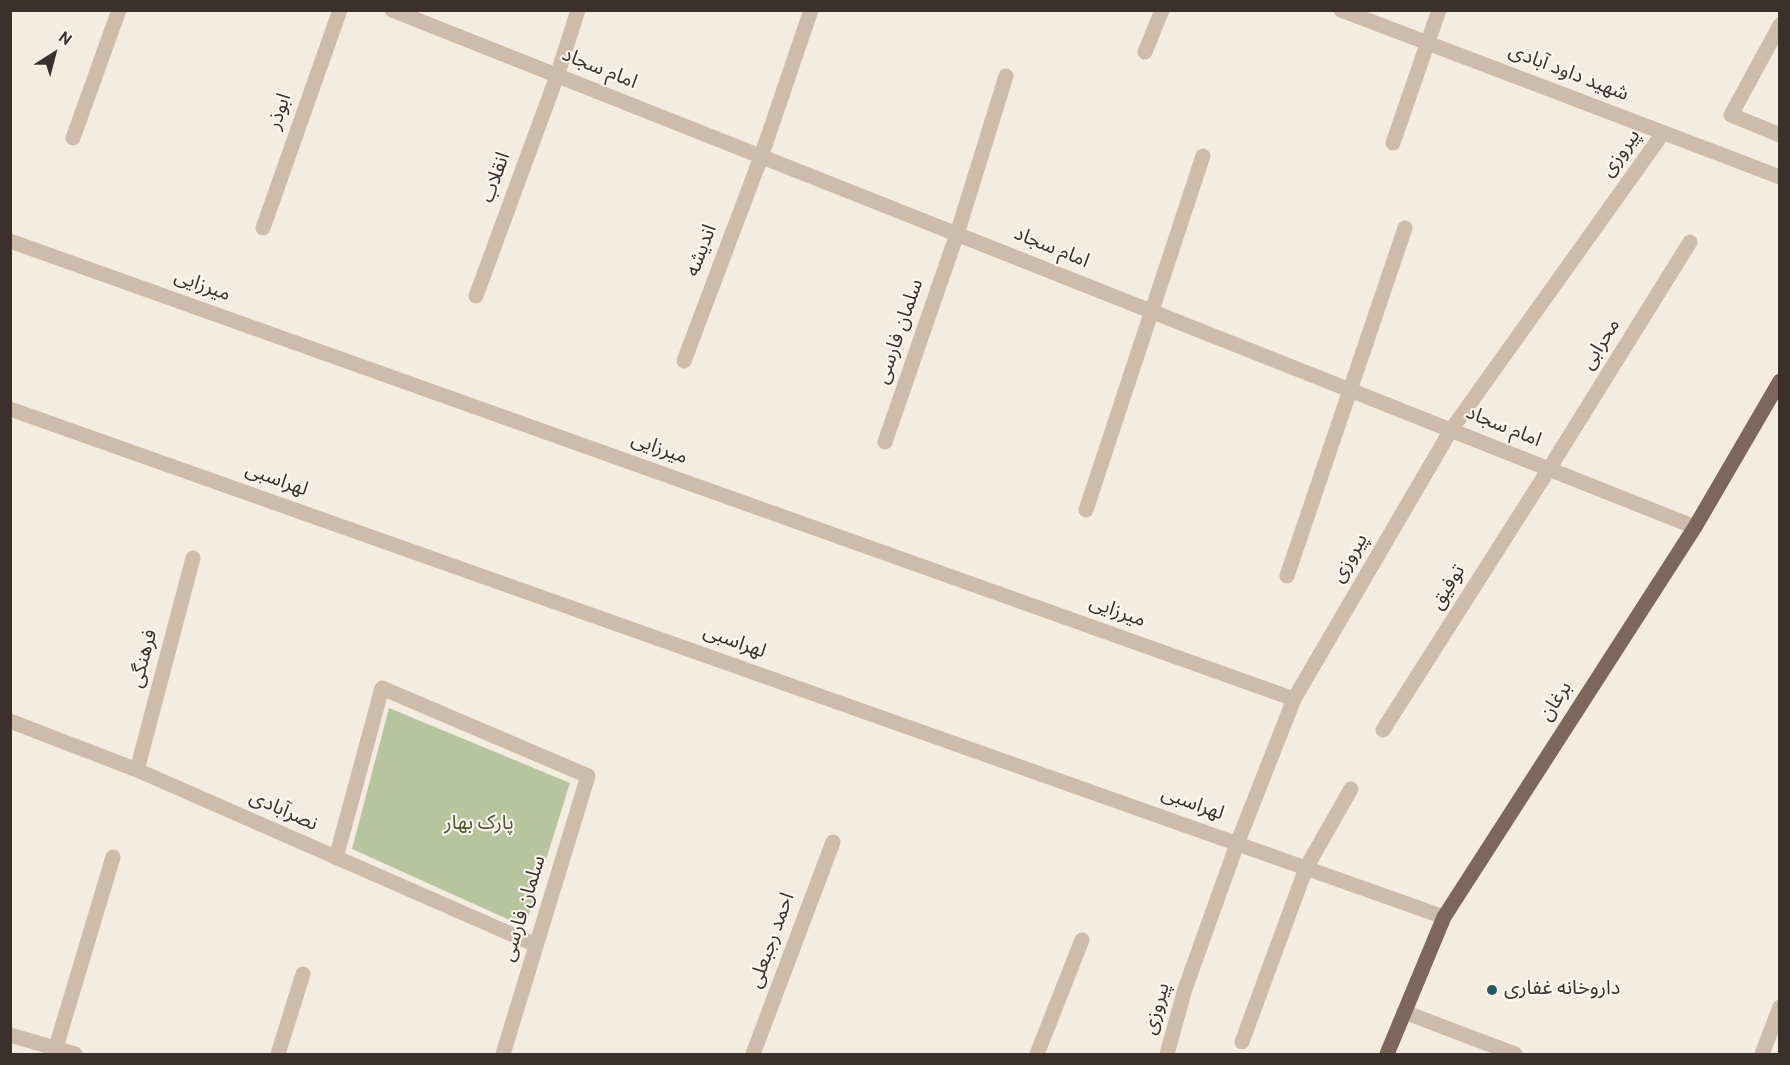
<!DOCTYPE html>
<meta charset="utf-8">
<style>
body{margin:0}
#map{position:relative;width:1790px;height:1065px;overflow:hidden;background:#f4ebe1;font-family:Overpass,sans-serif}
canvas{display:block}
.frame{position:absolute;inset:0;border:12px solid #3b302b;pointer-events:none}
.north{position:absolute;left:24px;top:24px;width:60px;height:60px;-webkit-text-stroke:4px #fbf5ee;paint-order:stroke;rotate:36deg;font-size:16px;font-weight:700;line-height:24px;text-align:center;color:#3b302b}
.north::after{content:'';display:block;margin:auto;width:21px;height:27px;background:#3b302b;clip-path:polygon(50% 0,100% 100%,50% 72%,0 100%)}
</style>
<div id="map">
<canvas width="1790" height="1065"></canvas>
<div class="frame"></div>
<div class="north">N</div>
</div>
<script>
const ctx = document.querySelector('canvas').getContext('2d');
ctx.lineJoin = 'round';
function paint(path, color) { ctx.fillStyle = color; ctx.fill(path, 'evenodd'); }
function strokePath(path, color, width, dash) { ctx.strokeStyle = color; ctx.lineWidth = width; ctx.lineCap = dash ? 'butt' : 'round'; ctx.setLineDash(dash || []); ctx.stroke(path); }
function label(font, color, halo, rows, align = 'center') {
  ctx.font = font + ' Overpass,"Noto Sans Arabic",sans-serif'; ctx.lineWidth = 4.5; ctx.setLineDash([]); ctx.textBaseline = 'middle'; ctx.strokeStyle = halo; ctx.fillStyle = color; for (const [text, x, y, turn = 0] of rows) {
    ctx.save(); ctx.translate(x, y); ctx.rotate((+turn || 0) * Math.PI / 180); ctx.textAlign = isNaN(turn) ? turn : align; if (halo) ctx.strokeText(text, 0, 0); ctx.fillText(text, 0, 0); ctx.restore();
  }
}
paint(new Path2D(`
 M 389,708 L 570,783 L 525,927 L 352,849 Z`), '#b8c4a0');
strokePath(new Path2D(`
 M 392,10 L 1695,527
 M 1341,10 L 1780,177
 M 1780,25 L 1731,115 L 1780,135
 M 1145,52 L 1162,10
 M 73,138 L 119,10
 M 1393,143 L 1439,10
 M 263,228 L 340,10
 M 10,241 L 1294,699
 M 476,296 L 557,76 L 578,10
 M 684,361 L 761,157 L 811,10
 M 10,409 L 1444,917
 M 885,442 L 957,234 L 1006,76
 M 1086,510 L 1203,156
 M 1287,576 L 1405,228
 M 10,721 L 137,770 L 536,945
 M 1383,730 L 1549,469 L 1690,242
 M 137,770 L 193,558
 M 336,858 L 382,688 L 588,776 L 503,1054
 M 1404,1012 L 1515,1054
 M 10,1035 L 75,1054
 M 1242,1042 L 1306,868 L 1351,789
 M 54,1054 L 113,857
 M 278,1054 L 303,974
 M 753,1054 L 833,842
 M 1037,1054 L 1082,940
 M 1167,1054 L 1185,989 L 1237,844 L 1294,699 L 1451,430 L 1663,133
 M 1762,1054 L 1780,1007`), '#cdbbac', 15);
strokePath(new Path2D(`
 M 1387,1054 L 1444,917 L 1695,527 L 1780,381`), '#7d675c', 15);
for (const [x, y, r, color] of [
 [1492,990,6,"#1f5a5e"]
]) { const dot = new Path2D(); dot.arc(x, y, r, 0, 2 * Math.PI); ctx.fillStyle = color; ctx.fill(dot); strokePath(dot, '#fbf5ee', 2); }
label('20px', '#3b302b', '#fbf5ee', [
 ["امام سجاد",599,70,22],
 ["شهید داود آبادی",1568,74,21],
 ["ابوذر",281,112,-71],
 ["پیروزی",1622,154,-55],
 ["انقلاب",497,178,-70],
 ["امام سجاد",1051,249,22],
 ["اندیشه",703,251,-69],
 ["میرزایی",202,287,20],
 ["سلمان فارسی",901,332,-71],
 ["محرابی",1602,345,-58],
 ["امام سجاد",1503,428,22],
 ["میرزایی",659,450,20],
 ["لهراسبی",276,481,20],
 ["پیروزی",1351,559,-60],
 ["توفیق",1449,588,-58],
 ["میرزایی",1117,613,20],
 ["لهراسبی",734,643,20],
 ["فرهنگی",145,659,-75],
 ["برغان",1557,702,-57],
 ["لهراسبی",1192,805,20],
 ["نصرآبادی",283,812,24],
 ["سلمان فارسی",525,909,-73],
 ["احمد رجبعلی",773,941,-70],
 ["پیروزی",1158,1009,-74]
]);
label('20px', '#4a5a2e', '#fbf5ee', [
 ["پارک‌ بهار",479,825]
]);
label('20px', '#3b302b', '#fbf5ee', [
 ["داروخانه غفاری",1504,990]
], 'left');
</script>
